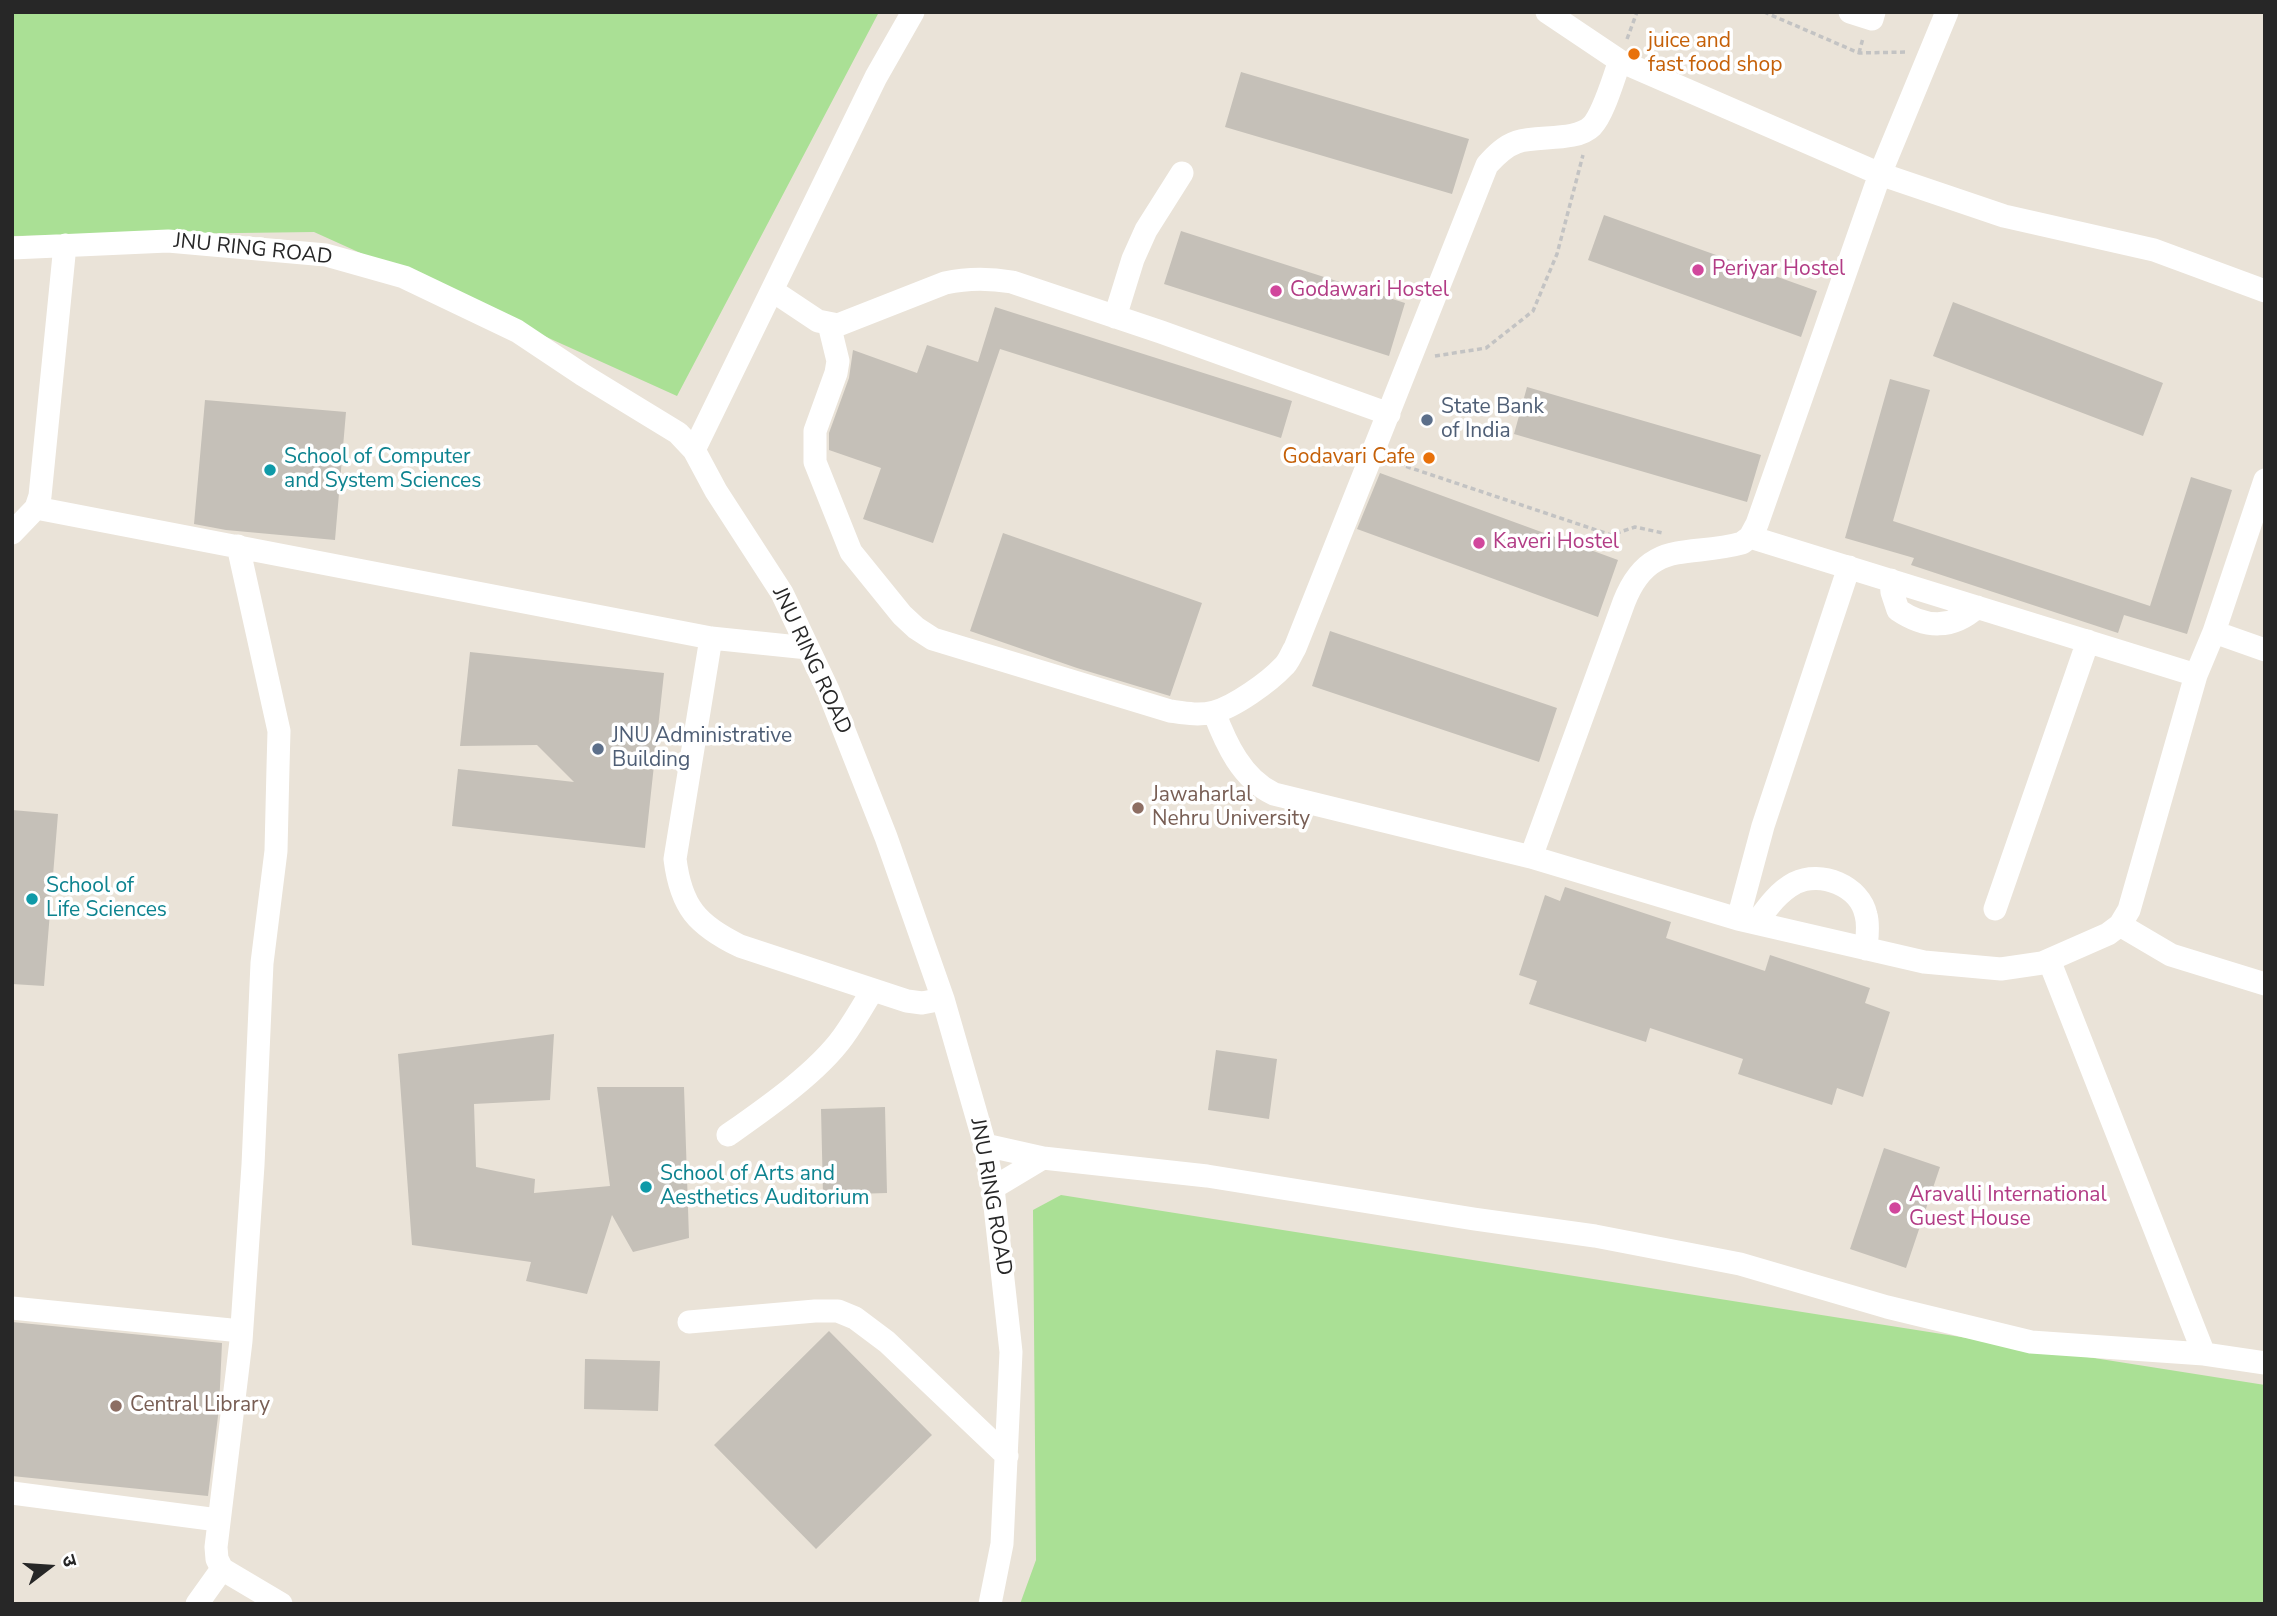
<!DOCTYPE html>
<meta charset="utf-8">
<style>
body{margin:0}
#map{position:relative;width:2277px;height:1616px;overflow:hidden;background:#eae3d8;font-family:"Nunito Sans","Noto Sans Devanagari",sans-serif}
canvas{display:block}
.frame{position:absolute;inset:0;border:14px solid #272727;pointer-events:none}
.north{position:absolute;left:14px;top:1532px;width:70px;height:70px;-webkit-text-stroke:5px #fff;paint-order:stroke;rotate:73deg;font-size:19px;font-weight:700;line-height:28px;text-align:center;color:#272727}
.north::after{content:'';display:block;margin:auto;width:24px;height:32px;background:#272727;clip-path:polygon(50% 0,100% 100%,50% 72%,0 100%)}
</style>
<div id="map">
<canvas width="2277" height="1616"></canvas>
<div class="frame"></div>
<div class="north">उ</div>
</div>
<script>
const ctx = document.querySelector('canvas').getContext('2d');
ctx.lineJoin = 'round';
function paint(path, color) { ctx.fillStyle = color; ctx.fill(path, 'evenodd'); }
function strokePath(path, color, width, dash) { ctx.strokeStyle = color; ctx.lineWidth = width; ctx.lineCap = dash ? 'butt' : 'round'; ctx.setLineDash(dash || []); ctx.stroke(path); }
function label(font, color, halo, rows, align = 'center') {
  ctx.font = font + ' "Nunito Sans",sans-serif'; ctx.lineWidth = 7; ctx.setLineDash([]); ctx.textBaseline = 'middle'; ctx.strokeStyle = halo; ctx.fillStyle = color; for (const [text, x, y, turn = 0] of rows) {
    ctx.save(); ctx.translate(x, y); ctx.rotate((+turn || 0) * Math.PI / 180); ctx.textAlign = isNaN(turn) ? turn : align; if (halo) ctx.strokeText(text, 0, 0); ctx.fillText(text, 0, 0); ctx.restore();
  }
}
paint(new Path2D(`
 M 12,12 L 879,12 L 677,396 L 314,232 L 12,236 Z
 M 1061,1195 L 2265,1385 L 2265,1604 L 1020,1604 L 1036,1560 L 1033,1210 Z`), '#aae095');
paint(new Path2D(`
 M 1241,72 L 1469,139 L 1452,194 L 1225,127 Z
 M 1604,215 L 1817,291 L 1801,337 L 1588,260 Z
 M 1181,231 L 1405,303 L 1389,356 L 1164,284 Z
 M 1953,302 L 2163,383 L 2143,436 L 1933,356 Z
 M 995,307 L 1292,401 L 1281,438 L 1000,349 L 933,543 L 863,519 L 881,468 L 829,450 L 829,433 L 849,378 L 853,350 L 917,373 L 927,345 L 978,362 Z
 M 1890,379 L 1930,390 L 1893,521 L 2150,606 L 2191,477 L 2232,490 L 2187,634 L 2124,615 L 2118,633 L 1911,565 L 1914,558 L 1845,538 Z
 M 1527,387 L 1761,455 L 1747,502 L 1514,434 Z
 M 205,400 L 346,412 L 335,540 L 226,530 L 194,524 Z
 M 1380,473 L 1618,560 L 1598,617 L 1357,529 Z
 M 1003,533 L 1202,603 L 1170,696 L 1077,668 L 970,631 Z
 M 1330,631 L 1557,708 L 1539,762 L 1312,686 Z
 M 470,652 L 664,673 L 645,848 L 452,826 L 458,769 L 574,782 L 537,745 L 460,746 Z
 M 12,810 L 58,814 L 44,986 L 12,984 Z
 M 1565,887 L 1671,922 L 1666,938 L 1765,971 L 1770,955 L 1870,988 L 1865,1003 L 1890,1012 L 1863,1097 L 1837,1088 L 1832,1105 L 1738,1074 L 1743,1059 L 1650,1028 L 1646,1042 L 1529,1004 L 1537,981 L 1519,975 L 1545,895 L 1560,901 Z
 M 554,1034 L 550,1100 L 474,1104 L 476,1167 L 535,1179 L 534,1193 L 610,1186 L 597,1087 L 684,1087 L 689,1238 L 633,1252 L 612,1215 L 587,1294 L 526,1281 L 531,1262 L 412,1245 L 398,1054 Z
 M 1216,1050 L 1277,1059 L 1269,1119 L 1208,1110 Z
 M 885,1107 L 887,1193 L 823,1195 L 821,1109 Z
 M 1884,1148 L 1940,1167 L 1906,1268 L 1850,1249 Z
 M 12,1322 L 222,1343 L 219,1408 L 208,1496 L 12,1476 Z
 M 829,1331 L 932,1435 L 816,1549 L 714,1445 Z
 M 585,1359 L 660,1361 L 658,1411 L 584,1409 Z`), '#c5c0b8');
strokePath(new Path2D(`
 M 1764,12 L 1859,53 L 1908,52
 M 1627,39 L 1637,12
 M 1859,53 L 1863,38
 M 1435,356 L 1486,348 L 1533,311 L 1557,254 L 1583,155
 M 1390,461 L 1611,535 L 1635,527 L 1663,533`), '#c3c3c3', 3.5, [5, 3.5]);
strokePath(new Path2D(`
 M 1547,12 L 1620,61 L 1880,174 L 2004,216 L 2154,250 L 2265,291
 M 1850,12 L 1872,19 L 1874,12
 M 12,248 L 168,241 L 326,255 L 404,277 L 517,331 L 583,375 L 678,433 L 694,450 L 716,491 L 782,593 L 828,690 L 886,837 L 943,999 L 985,1145 L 993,1188 L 1011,1352 L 1002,1544 L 990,1604
 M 773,291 L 818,321 L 838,325 L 945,283 C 967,278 989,278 1012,282 L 1161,332 L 1389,414
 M 1115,317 L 1133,259 L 1146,230 L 1182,173
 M 829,324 L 838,361 L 836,373 L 815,431 L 815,462 L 851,552 L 902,615 L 916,628 L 933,639 L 1170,711 C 1184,713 1199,716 1214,712 C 1234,707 1269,682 1283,667 C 1289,662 1291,654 1295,648 L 1487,165 C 1496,155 1505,146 1517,142 C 1538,135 1576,142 1592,126 C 1604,113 1613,79 1620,61
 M 694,450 L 876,77 L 913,12
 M 36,508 L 711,638 L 808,648
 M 12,533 L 36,508 L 40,496 L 65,245
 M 1750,537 L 2196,675
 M 238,546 L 279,731 L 278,767 L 276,851 L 262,963 L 253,1165 L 241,1341 L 216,1547 L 217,1559 L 222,1569 L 281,1604
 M 1891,580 L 1892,592 L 1898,610 C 1926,629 1953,629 1977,607
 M 2214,632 L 2265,650
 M 711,638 L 675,859 C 681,907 697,925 740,946 L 907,1001 L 922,1003 L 943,999
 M 1214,712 C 1226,744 1242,779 1274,794 L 1531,857 L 1738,919 L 1924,962 L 2001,969 L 2042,963 L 2108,934 L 2120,925 L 2129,910 L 2196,675 L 2214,632 L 2265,480
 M 1531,857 L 1624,602 C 1649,538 1688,558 1742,543 L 1750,537 L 1757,524 L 1880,174 L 1947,12
 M 1995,909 L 2088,641
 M 1738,919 L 1763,826 L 1849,567
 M 1756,923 C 1767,908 1778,892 1795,883 C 1821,870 1860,886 1866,915 C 1869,925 1867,938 1866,949
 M 2120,925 L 2171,955 L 2265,984
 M 2049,960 L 2204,1354
 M 728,1135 C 765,1109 817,1073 843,1037 C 854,1022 863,1006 872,991
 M 985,1145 L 1043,1158
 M 993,1188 L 1043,1158 L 1207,1176 L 1474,1219 L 1595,1236 L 1740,1264 L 1887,1307 L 2031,1342 L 2204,1354 L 2265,1363
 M 12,1308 L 241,1331
 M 689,1322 L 815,1311 L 838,1311 L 855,1318 L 887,1342 L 1007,1456
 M 12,1493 L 218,1520
 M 197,1604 L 222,1569`), '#fff', 23);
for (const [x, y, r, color] of [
 [1634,54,7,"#e8710a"],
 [1698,270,7,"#d1479c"],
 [1276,291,7,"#d1479c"],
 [1427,420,7,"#5c6f8a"],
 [1429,458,7,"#e8710a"],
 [270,470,7,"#0f9aa8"],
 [1479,543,7,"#d1479c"],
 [598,749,7,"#5c6f8a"],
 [1138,808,7,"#8d6e63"],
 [32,899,7,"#0f9aa8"],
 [646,1187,7,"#0f9aa8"],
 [1895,1208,7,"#d1479c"],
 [116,1406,7,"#8d6e63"]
]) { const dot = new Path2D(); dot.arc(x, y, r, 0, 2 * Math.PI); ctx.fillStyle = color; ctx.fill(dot); strokePath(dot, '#fff', 2.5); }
label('21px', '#c56008', '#fff', [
 ["juice and",1648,42],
 ["fast food shop",1648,66],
 ["Godavari Cafe",1415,458,"right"]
], 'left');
label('21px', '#272727', '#fff', [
 ["JNU RING ROAD",253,250,6],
 ["JNU RING ROAD",811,661,65],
 ["JNU RING ROAD",990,1197,80]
]);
label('21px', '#b23c85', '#fff', [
 ["Periyar Hostel",1712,270],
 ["Godawari Hostel",1290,291],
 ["Kaveri Hostel",1493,543],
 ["Aravalli International",1909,1196],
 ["Guest House",1909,1220]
], 'left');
label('21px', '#4e5e75', '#fff', [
 ["State Bank",1441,408],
 ["of India",1441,432],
 ["JNU Administrative",612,737],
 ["Building",612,761]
], 'left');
label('21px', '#0d838f', '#fff', [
 ["School of Computer",284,458],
 ["and System Sciences",284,482],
 ["School of",46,887],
 ["Life Sciences",46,911],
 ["School of Arts and",660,1175],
 ["Aesthetics Auditorium",660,1199]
], 'left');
label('21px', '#785e54', '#fff', [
 ["Jawaharlal",1152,796],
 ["Nehru University",1152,820],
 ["Central Library",130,1406]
], 'left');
</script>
